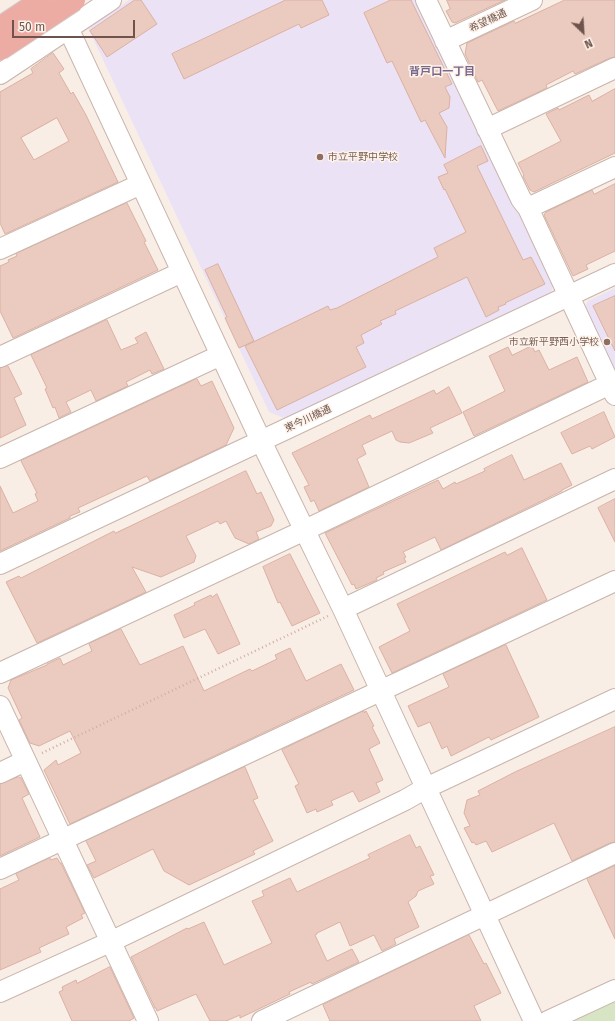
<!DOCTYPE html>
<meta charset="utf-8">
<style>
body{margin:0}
#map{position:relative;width:615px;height:1021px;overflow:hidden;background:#f9eee5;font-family:"Fira Sans",sans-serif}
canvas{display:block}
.north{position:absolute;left:563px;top:12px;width:40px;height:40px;-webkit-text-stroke:3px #fdf3ea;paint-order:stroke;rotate:155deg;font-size:11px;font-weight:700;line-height:16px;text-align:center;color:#6f544d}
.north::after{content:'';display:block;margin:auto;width:14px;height:18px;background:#6f544d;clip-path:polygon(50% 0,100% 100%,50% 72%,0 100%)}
.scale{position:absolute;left:12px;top:20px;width:123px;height:18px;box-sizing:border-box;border:2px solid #6f544d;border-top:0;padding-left:5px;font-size:12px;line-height:14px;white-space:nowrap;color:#6f544d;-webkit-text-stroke:3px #fdf3ea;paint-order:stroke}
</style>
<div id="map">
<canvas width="615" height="1021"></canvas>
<div class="north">N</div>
<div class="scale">50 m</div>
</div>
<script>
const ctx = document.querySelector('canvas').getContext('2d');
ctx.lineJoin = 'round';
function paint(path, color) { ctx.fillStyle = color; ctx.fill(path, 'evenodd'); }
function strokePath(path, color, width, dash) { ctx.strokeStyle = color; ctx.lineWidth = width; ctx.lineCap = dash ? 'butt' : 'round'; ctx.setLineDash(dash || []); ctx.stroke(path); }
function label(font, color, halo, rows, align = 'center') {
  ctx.font = font + ' "Fira Sans","Noto Sans JP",sans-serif'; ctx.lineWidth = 3; ctx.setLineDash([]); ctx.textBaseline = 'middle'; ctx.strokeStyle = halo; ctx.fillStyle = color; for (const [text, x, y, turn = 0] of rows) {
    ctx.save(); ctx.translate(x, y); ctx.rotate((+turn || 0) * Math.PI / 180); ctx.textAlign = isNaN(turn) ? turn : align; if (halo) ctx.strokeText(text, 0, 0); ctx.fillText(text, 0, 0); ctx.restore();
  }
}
paint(new Path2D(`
 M 129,0 L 417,0 L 553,286 L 550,298 L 284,418 L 269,412 L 88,28 Z
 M 615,288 L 615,375 L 583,309 L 588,301 Z`), '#ebe2f5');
paint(new Path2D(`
 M 615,998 L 615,1021 L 567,1021 Z`), '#d7e5c5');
const building = new Path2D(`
 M 135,0 L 141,0 L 157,24 L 107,57 L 90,31 Z
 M 286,0 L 322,0 L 329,15 L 301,28 L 299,24 L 184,79 L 172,54 Z
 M 391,0 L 411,0 L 452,84 L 445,87 L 450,97 L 449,108 L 439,113 L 447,127 L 445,158 L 425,120 L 421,122 L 392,61 L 387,63 L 364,13 Z
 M 447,0 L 505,0 L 455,23 L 452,22 L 446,11 L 450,9 Z
 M 565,0 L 615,0 L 615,57 L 610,58 L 575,74 L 573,71 L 546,85 L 547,88 L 498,111 L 482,80 L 478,82 L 465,54 L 467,43 L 514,21 L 515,23 Z
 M 53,53 L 64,69 L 59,73 L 71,94 L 73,92 L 86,115 L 118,182 L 5,234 L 0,223 L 0,92 L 33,73 L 31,69 ZM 57,118 L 69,141 L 34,160 L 21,138 Z
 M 615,89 L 615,153 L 534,192 L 530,190 L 523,176 L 524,175 L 518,163 L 561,141 L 546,114 L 558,108 L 559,110 L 589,95 L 592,101 Z
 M 481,146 L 488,161 L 477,166 L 523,260 L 531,257 L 545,284 L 505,303 L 506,304 L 498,307 L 499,310 L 486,317 L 467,277 L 395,311 L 396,314 L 380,321 L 382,324 L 361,335 L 364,343 L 356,347 L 366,367 L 277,410 L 245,346 L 328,306 L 330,310 L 337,308 L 438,257 L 434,248 L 466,232 L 445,189 L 444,190 L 438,177 L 448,173 L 444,165 Z
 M 615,184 L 615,251 L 586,265 L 588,269 L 573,276 L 544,215 L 546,212 L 592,190 L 594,194 Z
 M 127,203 L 146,241 L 144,242 L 158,270 L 13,338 L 0,311 L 0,266 L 9,262 L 8,260 L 17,256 L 16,254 Z
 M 218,264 L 254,341 L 239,348 L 225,318 L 227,317 L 205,270 Z
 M 615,296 L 615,351 L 593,306 Z
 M 107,320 L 121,350 L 138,343 L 135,338 L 146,332 L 164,369 L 152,374 L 150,370 L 126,382 L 128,386 L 96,401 L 91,390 L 66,402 L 71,412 L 59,418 L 55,407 L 53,408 L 45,389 L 47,388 L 31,355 Z
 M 532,346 L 535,352 L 539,350 L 549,370 L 577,357 L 588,382 L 474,436 L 463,412 L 505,391 L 489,356 L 508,347 L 512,355 Z
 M 8,366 L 22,394 L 14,398 L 26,425 L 0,438 L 0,368 Z
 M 197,379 L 201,386 L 212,381 L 234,428 L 226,445 L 150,481 L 147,476 L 78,508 L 80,512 L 70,516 L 70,518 L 0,551 L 0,486 L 13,513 L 38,501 L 35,494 L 37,493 L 21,461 Z
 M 449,387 L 462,413 L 430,428 L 433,433 L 409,443 L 400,442 L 396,440 L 392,431 L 362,445 L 366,454 L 357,459 L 369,487 L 319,511 L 314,500 L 311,502 L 304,487 L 309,485 L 292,453 L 370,415 L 372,419 L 434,390 L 436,394 Z
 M 604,412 L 615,437 L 592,449 L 590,446 L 572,454 L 561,433 Z
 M 512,455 L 524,480 L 561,463 L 572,485 L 562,490 L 562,491 L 441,550 L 435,537 L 403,552 L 406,557 L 404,558 L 406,562 L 383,572 L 384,574 L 376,578 L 377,580 L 356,589 L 354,584 L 352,585 L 325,533 L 438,480 L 443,489 L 455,482 L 456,484 L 485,471 L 484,469 Z
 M 246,471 L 257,494 L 261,492 L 274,520 L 271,526 L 256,532 L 259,539 L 249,544 L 235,538 L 226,521 L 220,524 L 218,521 L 186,536 L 196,556 L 194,562 L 161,577 L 132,567 L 146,592 L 37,643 L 6,582 L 19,576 L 21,578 L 114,531 L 115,533 Z
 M 615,499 L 615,542 L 598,508 Z
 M 522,548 L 547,600 L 392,673 L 379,647 L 410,631 L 397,604 L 505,552 L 507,555 Z
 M 290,554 L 320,613 L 292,626 L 280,602 L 278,603 L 263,567 Z
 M 217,594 L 240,644 L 218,654 L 205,629 L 184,638 L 174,615 L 195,605 L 194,603 L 211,595 L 212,597 Z
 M 121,629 L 140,665 L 183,646 L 204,691 L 250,669 L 252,671 L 277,659 L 275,655 L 290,648 L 306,681 L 341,664 L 354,690 L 70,824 L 44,770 L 56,760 L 58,765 L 81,753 L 70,731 L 39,746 L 30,743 L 19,720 L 22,718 L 8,688 L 11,680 L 47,665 L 47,664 L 60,658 L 63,665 L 92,651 L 89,644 Z
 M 506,645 L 539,717 L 491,740 L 489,737 L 451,756 L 447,746 L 442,749 L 430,722 L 418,727 L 408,706 L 449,687 L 443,674 Z
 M 364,711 L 364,713 L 366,711 L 374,726 L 372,727 L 380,743 L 369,749 L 383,780 L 376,783 L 380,792 L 359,802 L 353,791 L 331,801 L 333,805 L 317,812 L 316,809 L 307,813 L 295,786 L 299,784 L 282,750 Z
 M 615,727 L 615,842 L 610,843 L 572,861 L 554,823 L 492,852 L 486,841 L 476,845 L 474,842 L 472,843 L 464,828 L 470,826 L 464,813 L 467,800 L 480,795 L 478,791 L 515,772 Z
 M 245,767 L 258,798 L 253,800 L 273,841 L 253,851 L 255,854 L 189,885 L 164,871 L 153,849 L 94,878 L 87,865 L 96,861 L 86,841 Z
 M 19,777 L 21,778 L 29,794 L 22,798 L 40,837 L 0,856 L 0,784 Z
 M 410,835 L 416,848 L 420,846 L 434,875 L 430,876 L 434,884 L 418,891 L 416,896 L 408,902 L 419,927 L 394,939 L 396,944 L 382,951 L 374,935 L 350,946 L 340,922 L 317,933 L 317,934 L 315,935 L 327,961 L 352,949 L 359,962 L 312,984 L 311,982 L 289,992 L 290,994 L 240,1018 L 240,1015 L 226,1021 L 210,1021 L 196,994 L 157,1011 L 156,1008 L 155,1008 L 131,957 L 187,928 L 188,929 L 204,922 L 224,965 L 272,943 L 252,901 L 264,896 L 262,891 L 290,878 L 297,892 L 370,858 L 368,855 Z
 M 50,858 L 51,860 L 57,858 L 60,863 L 61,863 L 85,913 L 81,915 L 83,918 L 66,927 L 69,934 L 39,948 L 41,952 L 0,970 L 0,889 L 19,880 L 16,874 Z
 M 615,866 L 615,939 L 587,879 Z
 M 469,935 L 484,964 L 486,963 L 501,993 L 474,1006 L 481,1021 L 330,1021 L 323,1005 Z
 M 110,967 L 134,1018 L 129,1021 L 72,1021 L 59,992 L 63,990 L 62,987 L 76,980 L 77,983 Z`);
paint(building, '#ebcbc0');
strokePath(building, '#dcb0a2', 1);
const minor = new Path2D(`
 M 55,0 L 261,441 L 343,609 L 534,1021
 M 426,0 L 521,199 L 528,208 L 615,395
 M 445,41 L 532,0
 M 0,74 L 111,0
 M 487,129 L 615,68
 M 528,208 L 615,167
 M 0,249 L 141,184
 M 0,357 L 182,272
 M 0,458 L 221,355
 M 0,564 L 615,274
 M 343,609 L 615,479
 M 0,673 L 305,530 L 610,384
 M 0,706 L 148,1021
 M 0,773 L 25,761
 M 0,869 L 615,581
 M 0,992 L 110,942 L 405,800 L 426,788 L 615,699
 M 262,1021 L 615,853
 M 548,1021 L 615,990`);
strokePath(minor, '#c9b5ac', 22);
strokePath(new Path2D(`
 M 42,753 L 328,616`), '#d0aea3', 2.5, [1, 3]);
strokePath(minor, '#fff', 20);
const highwayBridge = new Path2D(`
 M 0,28 L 42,0
 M 0,49 L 74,0`);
strokePath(highwayBridge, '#d4ccca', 24, []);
strokePath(highwayBridge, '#ecaba3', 22);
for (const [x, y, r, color] of [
 [320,157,4,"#8d6e63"],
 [607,342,4,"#8d6e63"]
]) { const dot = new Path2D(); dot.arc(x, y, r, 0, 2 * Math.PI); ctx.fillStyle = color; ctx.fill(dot); strokePath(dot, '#fdf3ea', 1.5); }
label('10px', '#6f544d', '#fdf3ea', [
 ["希望橋通",488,21,-25],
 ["東今川橋通",308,419,-25]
]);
label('10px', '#785e54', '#fdf3ea', [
 ["市立平野中学校",328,157],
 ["市立新平野西小学校",599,342,"right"]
], 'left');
label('bold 11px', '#79668b', '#fdf3ea', [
 ["背戸口一丁目",442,72]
]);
</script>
